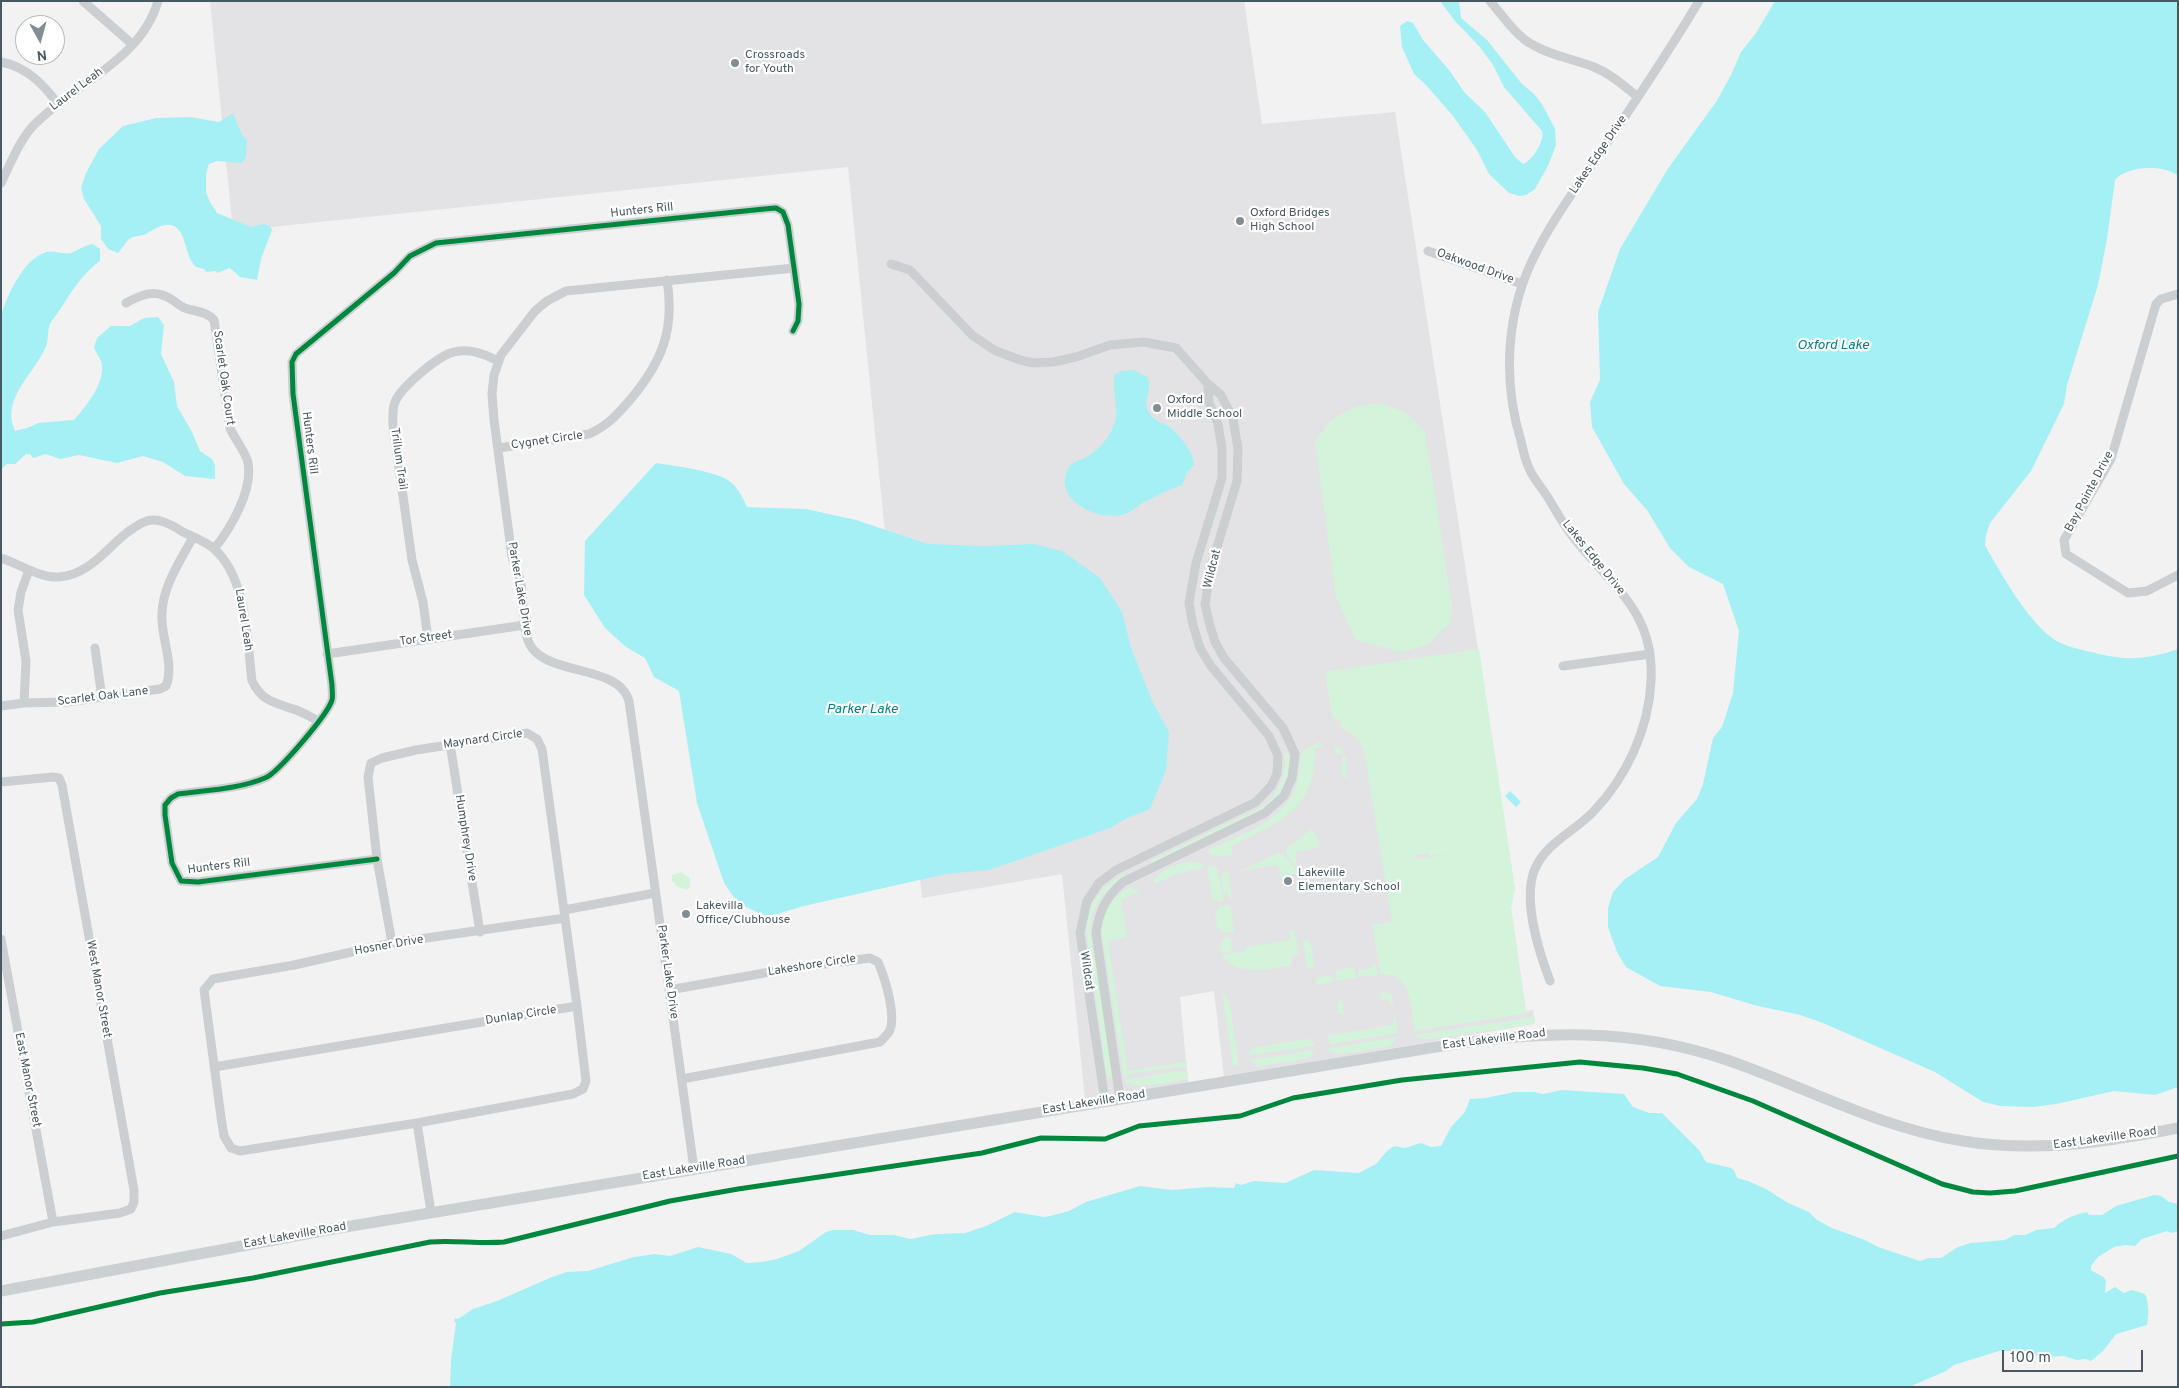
<!DOCTYPE html>
<style>
body{margin:0}
#map{position:relative;width:2179px;height:1388px;overflow:hidden;background:#f2f2f2;font-family:Overpass,sans-serif}
canvas{display:block}
.frame{position:absolute;inset:0;border:2px solid #465861;pointer-events:none}
.north{position:absolute;left:15px;top:15px;width:50px;height:50px;box-sizing:border-box;background:#fff;border:1px solid #b5bcc0;border-radius:50%;rotate:173deg;font-size:14px;font-weight:700;line-height:20px;text-align:center;color:#465861}
.north::after{content:'';display:block;margin:auto;width:18px;height:22px;background:#828e94;clip-path:polygon(50% 0,100% 100%,50% 72%,0 100%)}
.scale{position:absolute;left:2002px;top:1350px;width:141px;height:22px;box-sizing:border-box;border:2px solid #465861;border-top:0;padding-left:6px;font-size:15px;line-height:18px;white-space:nowrap;color:#465861;-webkit-text-stroke:4px #fff;paint-order:stroke}
</style>
<div id="map">
<canvas width="2179" height="1388"></canvas>
<div class="frame"></div>
<div class="north">N</div>
<div class="scale">100 m</div>
</div>
<script>
const ctx = document.querySelector('canvas').getContext('2d');
ctx.lineJoin = 'round';
function paint(path, color) { ctx.fillStyle = color; ctx.fill(path, 'evenodd'); }
function strokePath(path, color, width, dash) { ctx.strokeStyle = color; ctx.lineWidth = width; ctx.lineCap = dash ? 'butt' : 'round'; ctx.setLineDash(dash || []); ctx.stroke(path); }
function label(font, color, halo, rows, align = 'center') {
  ctx.font = font + ' Overpass,sans-serif'; ctx.lineWidth = 4.5; ctx.setLineDash([]); ctx.textBaseline = 'middle'; ctx.strokeStyle = halo; ctx.fillStyle = color; for (const [text, x, y, turn = 0] of rows) {
    ctx.save(); ctx.translate(x, y); ctx.rotate((+turn || 0) * Math.PI / 180); ctx.textAlign = isNaN(turn) ? turn : align; if (halo) ctx.strokeText(text, 0, 0); ctx.fillText(text, 0, 0); ctx.restore();
  }
}
paint(new Path2D(`
 M 210,1 L 1244,1 L 1262,124 L 1395,112 L 1515,889 L 1511,908 L 1526,1011 L 1533,1010 L 1535,1024 L 1224,1077 L 1214,991 L 1180,997 L 1188,1083 L 1085,1100 L 1062,874 L 922,898 L 848,167 L 233,231 Z`), '#e3e3e5');
paint(new Path2D(`
 M 1382,403 L 1406,413 L 1425,432 L 1452,605 L 1451,622 L 1427,645 L 1401,652 L 1356,640 L 1336,597 L 1315,441 L 1332,419 L 1355,407 Z
 M 1479,649 L 1515,889 L 1511,908 L 1526,1011 L 1528,1011 L 1529,1013 L 1414,1031 C 1411,1009 1412,971 1381,975 L 1372,925 L 1392,922 L 1364,750 C 1359,739 1351,731 1340,727 L 1342,723 L 1332,716 L 1325,672 ZM 1467,850 L 1417,860 L 1414,856 L 1402,857 L 1429,853 L 1430,856 Z
 M 1319,742 L 1323,747 L 1315,748 C 1317,810 1279,822 1231,846 L 1233,854 L 1222,857 L 1209,854 L 1210,849 C 1241,835 1280,823 1295,790 C 1300,777 1298,763 1303,751 Z
 M 1335,746 L 1340,748 L 1346,758 L 1347,778 L 1341,777 L 1343,754 L 1335,754 Z
 M 1287,752 C 1298,772 1280,795 1267,809 L 1151,864 L 1152,860 L 1264,806 L 1273,797 L 1282,781 L 1285,766 L 1285,755 Z
 M 1310,829 L 1317,837 L 1319,848 L 1295,852 L 1298,870 L 1286,854 L 1287,848 L 1299,840 Z
 M 1278,853 L 1284,855 L 1299,874 L 1281,877 L 1278,865 L 1240,871 Z
 M 1195,862 L 1203,863 L 1203,867 L 1174,875 L 1155,884 L 1154,880 C 1161,868 1182,861 1195,862 Z
 M 1207,865 L 1217,868 L 1224,901 L 1219,902 L 1212,897 Z
 M 1237,870 L 1228,873 L 1232,899 L 1224,892 L 1221,876 L 1223,873 Z
 M 681,872 L 690,878 L 690,887 L 687,890 L 678,887 L 672,881 L 672,875 Z
 M 1124,874 L 1126,875 L 1126,878 C 1105,889 1093,903 1090,928 L 1112,1075 L 1110,1078 L 1107,1076 L 1086,927 C 1090,901 1101,886 1124,874 Z
 M 1130,887 L 1140,891 L 1121,900 L 1127,937 L 1108,941 L 1128,1071 L 1187,1062 L 1187,1068 L 1176,1067 L 1130,1074 L 1124,1077 L 1101,928 C 1102,909 1114,896 1130,887 Z
 M 1230,905 L 1234,931 L 1223,932 L 1218,929 L 1215,913 L 1219,907 Z
 M 1294,930 L 1299,954 L 1293,955 L 1291,958 L 1292,965 C 1274,969 1233,977 1222,955 L 1246,951 L 1245,947 L 1290,940 L 1289,931 Z
 M 1225,937 L 1230,937 L 1232,952 L 1222,953 L 1220,944 Z
 M 1310,940 L 1315,970 L 1307,967 L 1303,941 Z
 M 1376,964 L 1378,975 L 1359,977 L 1358,970 L 1372,968 L 1372,965 Z
 M 1354,967 L 1356,978 L 1336,981 L 1335,971 Z
 M 1332,975 L 1333,982 L 1317,985 L 1316,978 Z
 M 1382,991 L 1392,995 L 1393,1006 L 1391,1005 L 1389,999 L 1381,1000 L 1380,994 Z
 M 1222,992 L 1229,1001 L 1238,1056 L 1237,1065 L 1233,1066 Z
 M 1342,999 L 1345,1013 L 1343,1015 L 1338,1012 L 1337,1005 L 1339,1000 Z
 M 1395,1017 L 1398,1033 L 1330,1044 L 1328,1036 L 1393,1025 L 1393,1018 Z
 M 1535,1017 L 1535,1024 L 1430,1039 L 1418,1038 L 1413,1035 Z
 M 1395,1037 L 1397,1038 L 1390,1046 C 1375,1048 1337,1059 1327,1049 Z
 M 1307,1039 L 1312,1040 L 1315,1046 L 1249,1055 L 1250,1051 L 1254,1048 Z
 M 1315,1050 L 1309,1058 L 1261,1066 L 1256,1066 L 1250,1060 Z
 M 1180,1071 L 1188,1073 L 1188,1079 C 1173,1081 1135,1092 1125,1080 Z`), '#d4f3db');
paint(new Path2D(`
 M 1440,1 L 1459,1 L 1461,18 L 1487,40 L 1522,84 L 1534,94 L 1542,104 L 1555,129 L 1556,145 L 1548,166 L 1535,189 L 1526,195 L 1520,196 L 1509,193 L 1489,174 L 1477,150 L 1453,116 L 1426,85 L 1414,74 L 1402,47 L 1400,26 L 1407,21 L 1413,23 L 1423,40 L 1449,70 L 1465,93 L 1485,112 L 1515,157 L 1523,164 C 1532,161 1545,141 1542,131 L 1504,87 L 1493,65 L 1479,46 L 1455,21 Z
 M 1775,1 L 2178,1 L 2178,176 C 2163,164 2127,166 2115,180 L 2107,239 L 2098,285 L 2067,385 L 2064,404 L 2031,471 L 1990,523 L 1986,535 L 1985,545 C 2001,574 2028,622 2055,640 C 2068,648 2085,650 2099,654 C 2127,661 2150,659 2178,649 L 2178,1087 L 2155,1095 L 2114,1091 L 2056,1104 L 2033,1107 L 2001,1106 L 1983,1102 L 1935,1072 L 1823,1023 L 1800,1015 L 1754,1005 L 1711,992 L 1660,986 L 1626,967 L 1617,952 L 1608,927 L 1608,908 L 1613,892 L 1625,879 L 1658,857 L 1676,823 L 1697,799 L 1703,784 L 1713,738 L 1722,727 L 1733,693 L 1739,631 L 1723,584 L 1689,567 L 1670,548 L 1647,510 L 1624,484 L 1592,427 L 1590,402 L 1600,380 L 1598,312 L 1620,249 L 1667,170 L 1716,102 L 1731,75 L 1741,52 L 1756,33 Z
 M 233,113 L 242,135 L 247,140 L 246,157 L 242,163 L 217,161 L 209,164 L 206,174 L 206,192 L 210,202 L 217,213 L 251,227 L 264,224 L 270,226 L 272,230 L 261,259 L 257,280 L 240,277 L 230,268 L 217,273 L 216,271 L 206,272 L 204,269 L 196,267 C 187,258 187,246 182,235 C 173,217 158,227 146,234 C 141,236 134,236 131,238 C 126,241 122,249 118,253 L 108,249 L 101,239 L 101,226 L 84,199 L 81,188 L 86,173 L 99,149 L 123,126 L 156,118 L 190,117 L 219,122 Z
 M 93,244 L 100,249 L 100,261 C 80,275 70,295 57,314 C 55,317 52,320 50,324 C 47,331 49,339 46,346 C 35,374 0,398 15,431 L 30,427 L 38,423 L 74,420 C 86,406 104,385 102,365 C 101,358 96,354 94,347 L 97,338 L 111,326 L 130,326 L 144,318 L 158,317 L 164,325 L 161,354 L 174,382 L 177,406 L 192,432 L 200,451 L 212,459 L 215,465 L 215,479 L 185,476 L 163,462 L 143,456 L 117,463 L 79,455 L 60,459 L 46,454 L 33,458 L 30,454 L 26,454 L 15,464 L 7,464 L 1,469 L 1,316 C 6,297 24,259 44,253 C 53,249 62,255 71,253 C 79,250 85,245 93,244 Z
 M 1133,370 L 1146,376 L 1149,380 C 1151,391 1143,401 1148,411 C 1153,420 1158,421 1166,425 C 1177,431 1195,453 1194,465 L 1188,471 L 1182,485 C 1170,489 1156,496 1144,502 C 1137,506 1132,512 1125,514 C 1099,523 1050,499 1069,467 C 1073,461 1082,460 1088,456 C 1098,450 1109,438 1113,427 C 1121,411 1111,392 1115,374 L 1121,371 Z
 M 656,463 C 675,466 709,470 726,479 C 737,485 742,496 747,507 L 806,509 L 856,520 L 928,544 L 984,546 L 1034,544 L 1062,551 L 1100,578 L 1122,612 L 1131,648 L 1153,703 L 1169,732 L 1166,770 L 1150,809 L 1127,818 L 1110,828 L 989,870 L 946,874 L 804,906 L 767,917 L 738,903 L 724,883 L 697,803 L 679,691 L 654,677 L 645,658 L 626,647 L 605,628 L 584,595 L 585,541 Z
 M 1510,791 L 1521,802 L 1516,807 L 1505,796 Z
 M 1562,1090 L 1624,1094 L 1633,1107 L 1649,1113 L 1662,1113 L 1699,1150 L 1706,1162 L 1731,1168 L 1734,1170 L 1737,1178 L 1748,1181 L 1766,1189 L 1788,1203 L 1809,1212 L 1817,1220 L 1832,1228 L 1865,1240 L 1878,1247 L 1920,1261 L 1928,1258 L 1941,1258 L 1958,1247 L 1971,1243 L 2005,1240 L 2014,1235 L 2025,1235 L 2036,1230 L 2054,1228 C 2064,1219 2073,1215 2087,1212 L 2089,1215 L 2102,1215 L 2116,1206 L 2154,1195 L 2161,1196 L 2169,1202 L 2178,1204 L 2178,1231 L 2171,1233 L 2167,1231 L 2142,1239 L 2135,1246 L 2125,1245 L 2114,1247 L 2098,1257 L 2091,1266 L 2091,1270 L 2103,1277 L 2106,1280 L 2105,1293 L 2115,1287 L 2124,1293 L 2132,1290 L 2145,1294 C 2149,1302 2149,1317 2147,1325 L 2116,1334 L 2104,1350 L 2091,1361 L 2085,1359 L 2077,1360 L 2064,1356 L 2049,1357 L 2027,1355 L 2013,1351 L 1999,1351 L 1954,1365 L 1946,1371 L 1909,1387 L 450,1387 L 451,1360 L 456,1323 L 454,1321 L 455,1318 L 458,1319 L 473,1309 L 497,1301 L 552,1277 L 567,1272 L 588,1271 L 634,1257 L 655,1254 L 670,1256 L 698,1247 L 731,1254 L 747,1263 L 762,1262 L 777,1259 L 799,1251 L 826,1232 L 834,1230 L 853,1230 L 870,1235 L 894,1235 L 910,1239 L 936,1234 L 965,1233 L 986,1226 L 1015,1212 L 1044,1217 L 1050,1216 L 1069,1211 L 1086,1202 L 1140,1186 L 1172,1190 L 1208,1187 L 1234,1188 L 1236,1183 L 1241,1185 L 1254,1181 L 1285,1183 L 1314,1170 L 1359,1173 L 1376,1164 L 1387,1151 L 1394,1146 L 1405,1148 L 1421,1143 L 1431,1147 L 1441,1146 L 1451,1127 L 1465,1112 L 1470,1099 L 1486,1098 L 1514,1092 L 1535,1092 L 1543,1094 Z`), '#a5f0f5');
strokePath(new Path2D(`
 M 83,1 L 132,44
 M 1490,1 C 1503,16 1516,36 1533,45 C 1552,56 1573,59 1594,67 C 1611,74 1624,86 1638,97
 M 1,62 C 27,67 43,84 58,104
 M 1,183 C 10,165 19,141 33,126 C 73,84 141,61 158,1
 M 1428,251 L 1522,284
 M 891,264 L 910,270 L 972,335 L 994,350 L 1020,360 L 1033,363 L 1053,362 L 1076,357 L 1110,345 L 1144,342 L 1176,348 L 1208,384 L 1221,395 L 1233,419 L 1238,449 L 1237,481 L 1211,567 L 1205,604 L 1209,622 L 1215,642 L 1224,658 L 1283,728 L 1295,754 L 1292,778 L 1284,796 L 1265,813 L 1123,882 C 1106,897 1099,911 1096,933 L 1120,1099
 M 2178,294 L 2161,299 L 2156,304 L 2111,459 L 2064,540 L 2066,554 L 2128,593 L 2147,591 L 2178,575
 M 126,303 C 142,294 155,289 171,299 C 176,302 180,306 185,308 C 196,312 206,311 214,320 L 230,428 C 234,438 247,454 248,463 C 253,490 231,528 214,549
 M 499,448 L 589,434 C 607,426 617,415 630,400 C 662,362 675,330 667,280
 M 1,558 C 20,564 39,578 59,577 C 96,574 113,536 144,522 C 157,516 172,525 183,532 C 193,537 205,541 213,548 C 247,576 247,641 252,681 C 262,701 273,702 293,709 C 302,711 310,717 318,721
 M 428,639 L 423,602 L 412,560 L 393,425 C 393,417 392,409 395,402 C 401,387 439,355 454,352 C 470,348 484,354 498,361
 M 95,648 L 102,698
 M 327,654 L 525,625
 M 1563,666 L 1650,654
 M 24,703 L 26,661 L 18,610 L 21,592 L 29,570
 M 1,706 L 24,703 L 67,702 L 160,689 L 166,686 C 175,664 160,636 162,613 C 163,585 181,560 193,537
 M 450,744 L 480,932
 M 1,782 L 53,777 L 59,778 L 62,785 L 134,1190 L 134,1202 L 131,1209 L 120,1213 L 53,1222 L 1,1236
 M 377,859 L 198,882 L 181,881 L 172,863 L 165,815 L 165,805 L 171,798 L 178,794 C 207,790 239,789 265,778 C 278,773 328,714 332,700 C 333,696 332,689 332,685 L 293,394 L 292,362 L 296,354 L 394,273 L 410,256 L 436,243 L 764,209 L 776,208 L 783,212 L 788,225 L 799,304 L 798,321 L 793,331
 M 564,910 L 655,893
 M 1,939 L 53,1222
 M 392,943 L 377,859 L 368,777 L 371,763 L 382,758 L 416,750 L 527,733 L 537,739 L 542,749 L 577,1006
 M 1550,981 C 1539,952 1523,901 1534,871 C 1545,843 1574,832 1593,812 C 1626,778 1649,729 1651,681 C 1655,609 1609,585 1571,534 C 1562,522 1555,509 1547,496 C 1541,487 1533,478 1529,468 C 1525,460 1523,450 1521,441 C 1502,379 1506,309 1537,251 C 1555,216 1579,184 1601,152 C 1635,102 1668,53 1699,1
 M 669,990 L 787,969 L 870,958 L 878,962 C 885,978 896,1014 890,1030 C 888,1034 883,1039 880,1042 L 682,1079
 M 214,1067 L 577,1006 L 586,1081 L 583,1089 L 573,1094 L 417,1123 L 240,1151 L 231,1148 L 224,1136 L 221,1117 L 204,990 L 213,979 L 294,965 L 392,943 L 565,918
 M 1105,1101 L 1080,933 L 1087,901 L 1099,883 L 1116,870 L 1256,802 L 1271,786 L 1277,774 L 1278,756 L 1269,736 L 1211,666 L 1200,648 L 1193,625 L 1189,603 L 1196,563 L 1222,478 L 1222,449 L 1218,424 L 1209,402 L 1208,384
 M 417,1123 L 431,1212
 M 694,1169 L 629,701 C 619,665 553,676 532,648 C 521,634 525,597 520,579 C 518,572 514,565 512,557 L 494,420 L 492,394 L 494,375 L 501,355 L 535,311 L 547,301 L 566,291 L 794,268`), '#cbcfd1', 9);
strokePath(new Path2D(`
 M 1,1291 L 333,1229 L 1442,1046 C 1542,1031 1630,1027 1727,1060 C 1806,1087 1879,1128 1963,1141 C 2036,1153 2106,1142 2178,1128`), '#cbd0d3', 11);
strokePath(new Path2D(`
 M 377,859 L 198,882 L 181,881 L 172,863 L 165,815 L 165,805 L 171,798 L 178,794 C 207,790 239,789 265,778 C 278,773 328,714 332,700 C 333,696 332,689 332,685 L 293,394 L 292,362 L 296,354 L 394,273 L 410,256 L 436,243 L 764,209 L 776,208 L 783,212 L 788,225 L 799,304 L 798,321 L 793,331
 M 1,1324 L 33,1322 L 160,1293 L 253,1278 L 430,1242 C 455,1240 479,1244 504,1242 L 670,1201 L 738,1189 L 982,1153 L 1041,1138 L 1105,1139 L 1139,1126 L 1240,1116 L 1293,1098 L 1402,1080 L 1580,1062 L 1643,1068 L 1677,1074 L 1753,1101 L 1942,1184 L 1973,1192 L 1990,1193 L 2015,1191 L 2178,1156`), '#00873e', 5);
for (const [x, y, r, color] of [
 [735,63,5,"#828e94"],
 [1240,221,5,"#828e94"],
 [1157,408,5,"#828e94"],
 [1288,881,5,"#828e94"],
 [686,914,5,"#828e94"]
]) { const dot = new Path2D(); dot.arc(x, y, r, 0, 2 * Math.PI); ctx.fillStyle = color; ctx.fill(dot); strokePath(dot, '#fff', 2); }
label('12px', '#465861', '#fff', [
 ["Crossroads",745,56],
 ["for Youth",745,70],
 ["Oxford Bridges",1250,214],
 ["High School",1250,228],
 ["Oxford",1167,401],
 ["Middle School",1167,415],
 ["Lakeville",1298,874],
 ["Elementary School",1298,888],
 ["Lakevilla",696,907],
 ["Office/Clubhouse",696,921]
], 'left');
label('12px', '#465861', '#fff', [
 ["Laurel Leah",77,90,-37],
 ["Lakes Edge Drive",1599,155,-56],
 ["Hunters Rill",642,211,-6],
 ["Oakwood Drive",1475,267,20],
 ["Scarlet Oak Court",223,378,82],
 ["Cygnet Circle",547,441,-8],
 ["Hunters Rill",309,443,83],
 ["Trillum Trail",398,459,82],
 ["Bay Pointe Drive",2090,492,-62],
 ["Lakes Edge Drive",1593,558,51],
 ["Wildcat",1213,569,-76],
 ["Parker Lake Drive",519,589,80],
 ["Laurel Leah",243,620,81],
 ["Tor Street",426,639,-8],
 ["Scarlet Oak Lane",103,697,-7],
 ["Maynard Circle",483,740,-8],
 ["Humphrey Drive",465,838,81],
 ["Hunters Rill",219,867,-7],
 ["Hosner Drive",389,946,-10],
 ["Lakeshore Circle",812,966,-9],
 ["Wildcat",1086,971,81],
 ["Parker Lake Drive",667,972,82],
 ["West Manor Street",98,989,80],
 ["Dunlap Circle",521,1016,-9],
 ["East Lakeville Road",1494,1040,-7],
 ["East Manor Street",27,1080,79],
 ["East Lakeville Road",1094,1103,-9],
 ["East Lakeville Road",2105,1139,-8],
 ["East Lakeville Road",694,1169,-9],
 ["East Lakeville Road",295,1236,-10]
]);
label('italic 14px', '#058087', '#fff', [
 ["Oxford Lake",1833,346],
 ["Parker Lake",862,710]
]);
</script>
